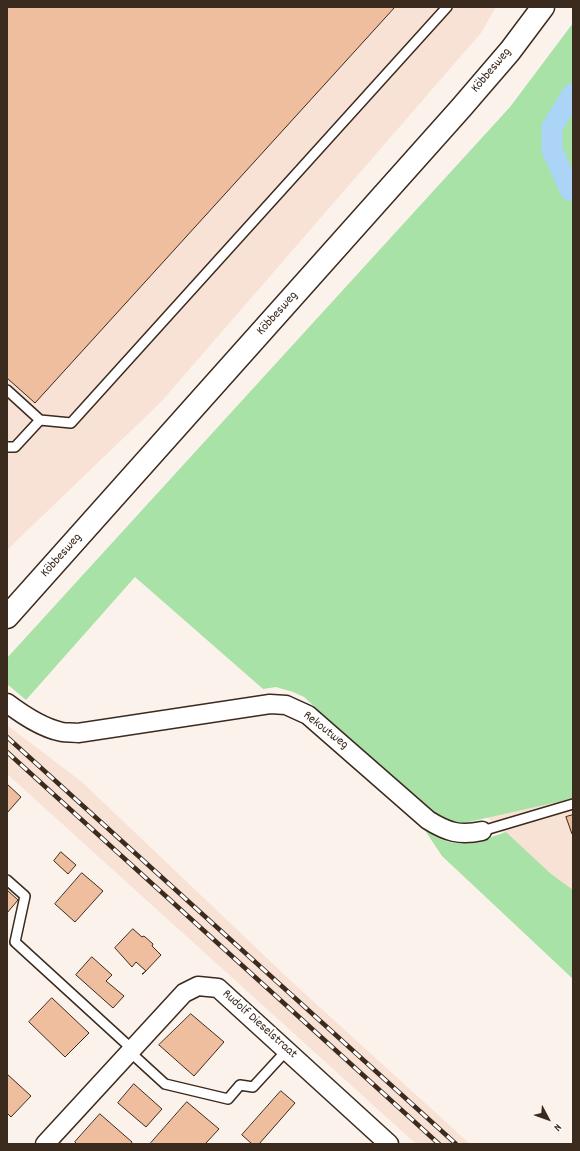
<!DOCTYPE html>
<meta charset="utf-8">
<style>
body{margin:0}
#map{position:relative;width:580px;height:1151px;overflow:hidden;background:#fcf2ec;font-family:Dekko,sans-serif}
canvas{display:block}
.frame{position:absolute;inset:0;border:8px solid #3b2a1e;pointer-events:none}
.north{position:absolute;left:528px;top:1099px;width:40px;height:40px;-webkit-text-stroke:3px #fff;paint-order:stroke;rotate:131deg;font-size:11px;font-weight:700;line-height:16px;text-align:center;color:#3b2a1e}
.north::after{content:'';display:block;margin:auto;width:14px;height:18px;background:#3b2a1e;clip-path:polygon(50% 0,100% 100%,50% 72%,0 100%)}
</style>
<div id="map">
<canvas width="580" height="1151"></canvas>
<div class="frame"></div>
<div class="north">N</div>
</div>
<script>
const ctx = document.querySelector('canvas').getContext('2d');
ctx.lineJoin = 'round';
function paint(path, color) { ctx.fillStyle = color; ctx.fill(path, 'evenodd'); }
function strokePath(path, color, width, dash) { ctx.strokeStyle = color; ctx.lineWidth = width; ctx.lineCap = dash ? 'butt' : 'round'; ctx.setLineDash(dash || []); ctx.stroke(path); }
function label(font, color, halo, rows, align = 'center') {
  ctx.font = font + ' Dekko,sans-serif'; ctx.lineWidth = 4; ctx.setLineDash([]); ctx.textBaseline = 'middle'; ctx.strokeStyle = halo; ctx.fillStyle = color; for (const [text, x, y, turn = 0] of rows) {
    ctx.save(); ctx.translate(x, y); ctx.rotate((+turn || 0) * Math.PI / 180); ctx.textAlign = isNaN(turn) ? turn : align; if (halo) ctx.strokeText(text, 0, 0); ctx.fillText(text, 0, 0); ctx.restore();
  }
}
paint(new Path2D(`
 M 7,7 L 496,7 L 481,33 L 161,402 L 7,550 Z
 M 573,622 L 573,898 L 565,894 L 480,810 Z
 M 7,725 L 82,782 L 291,981 L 470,1144 L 416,1144 L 7,774 Z`), '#f8e2d5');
paint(new Path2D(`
 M 573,23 L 573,797 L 562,801 L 464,823 L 455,822 L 437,815 L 399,784 L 304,697 L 293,692 L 276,687 L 263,689 L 135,577 L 26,700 L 7,684 L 7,658 L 510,107 Z
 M 424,829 C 430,833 436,838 443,840 C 464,848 486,839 506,832 L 551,874 L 573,890 L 573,979 L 442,856 Z`), '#a8e2a7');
strokePath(new Path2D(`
 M 573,93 L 552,127 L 552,150 L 570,190 L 573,191`), '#abd4f6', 21);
const building = new Path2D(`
 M 7,7 L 395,7 L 35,403 L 7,378 Z
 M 7,784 L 21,797 L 7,813 Z
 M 573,815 L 573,834 L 572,834 L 566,817 Z
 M 61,852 L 76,865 L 68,874 L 54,861 Z
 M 82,873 L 103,891 L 75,922 L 55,904 Z
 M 7,890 L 18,900 L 7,913 Z
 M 133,929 L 142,937 L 144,936 L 153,944 L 152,946 L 161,955 L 143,974 L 142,974 L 146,971 L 136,962 L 132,967 L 115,948 Z
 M 92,957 L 112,975 L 106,981 L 124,996 L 113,1008 L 76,975 Z
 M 52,998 L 89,1033 L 65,1057 L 29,1022 Z
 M 191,1014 L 224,1042 L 194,1076 L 159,1045 Z
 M 7,1074 L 31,1096 L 11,1117 L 7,1113 Z
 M 134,1084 L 162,1109 L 146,1127 L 118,1103 Z
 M 281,1091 L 295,1103 L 259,1144 L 252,1144 L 242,1135 Z
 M 187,1102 L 219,1129 L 205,1144 L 152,1144 L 151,1143 Z
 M 100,1114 L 132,1142 L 131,1144 L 77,1144 L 75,1142 Z`);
paint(building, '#efbe9f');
strokePath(building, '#3b2a1e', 1);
const lane = new Path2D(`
 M 7,390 L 40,420 L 71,423 L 447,7
 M 7,447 L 15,447 L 40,420
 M 482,831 L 573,804
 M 7,880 L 25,896 L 15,942 L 132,1049
 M 130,1052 L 165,1084 L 228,1099 L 240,1085 L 253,1087 L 287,1050`);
const street = new Path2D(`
 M 7,703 C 23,715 42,728 62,732 C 67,733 72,732 78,733 L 270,704 L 286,705 L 308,715 L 428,820 C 447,832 460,836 482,831
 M 45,1144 L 184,993 L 198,986 L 218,988 L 389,1144`);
const secondary = new Path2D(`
 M 7,617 L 461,108 L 510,51 L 543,7`);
strokePath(lane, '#3b2a1e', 12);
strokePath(street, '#3b2a1e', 21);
strokePath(secondary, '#3b2a1e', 25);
strokePath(lane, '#fff', 9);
strokePath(street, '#fff', 18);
strokePath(secondary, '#fff', 22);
const rail = new Path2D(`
 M 7,737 L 456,1144
 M 7,752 L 439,1144`);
strokePath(rail, '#3b2a1e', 4.5);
strokePath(rail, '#fff', 3, [9]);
label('13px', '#3b2a1e', '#fff', [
 ["Köbbesweg",492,71,-50],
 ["Köbbesweg",278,314,-48],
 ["Köbbesweg",62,556,-48],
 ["Rekoutweg",325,731,38],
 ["Rudolf Dieselstraat",259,1025,42]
]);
</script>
